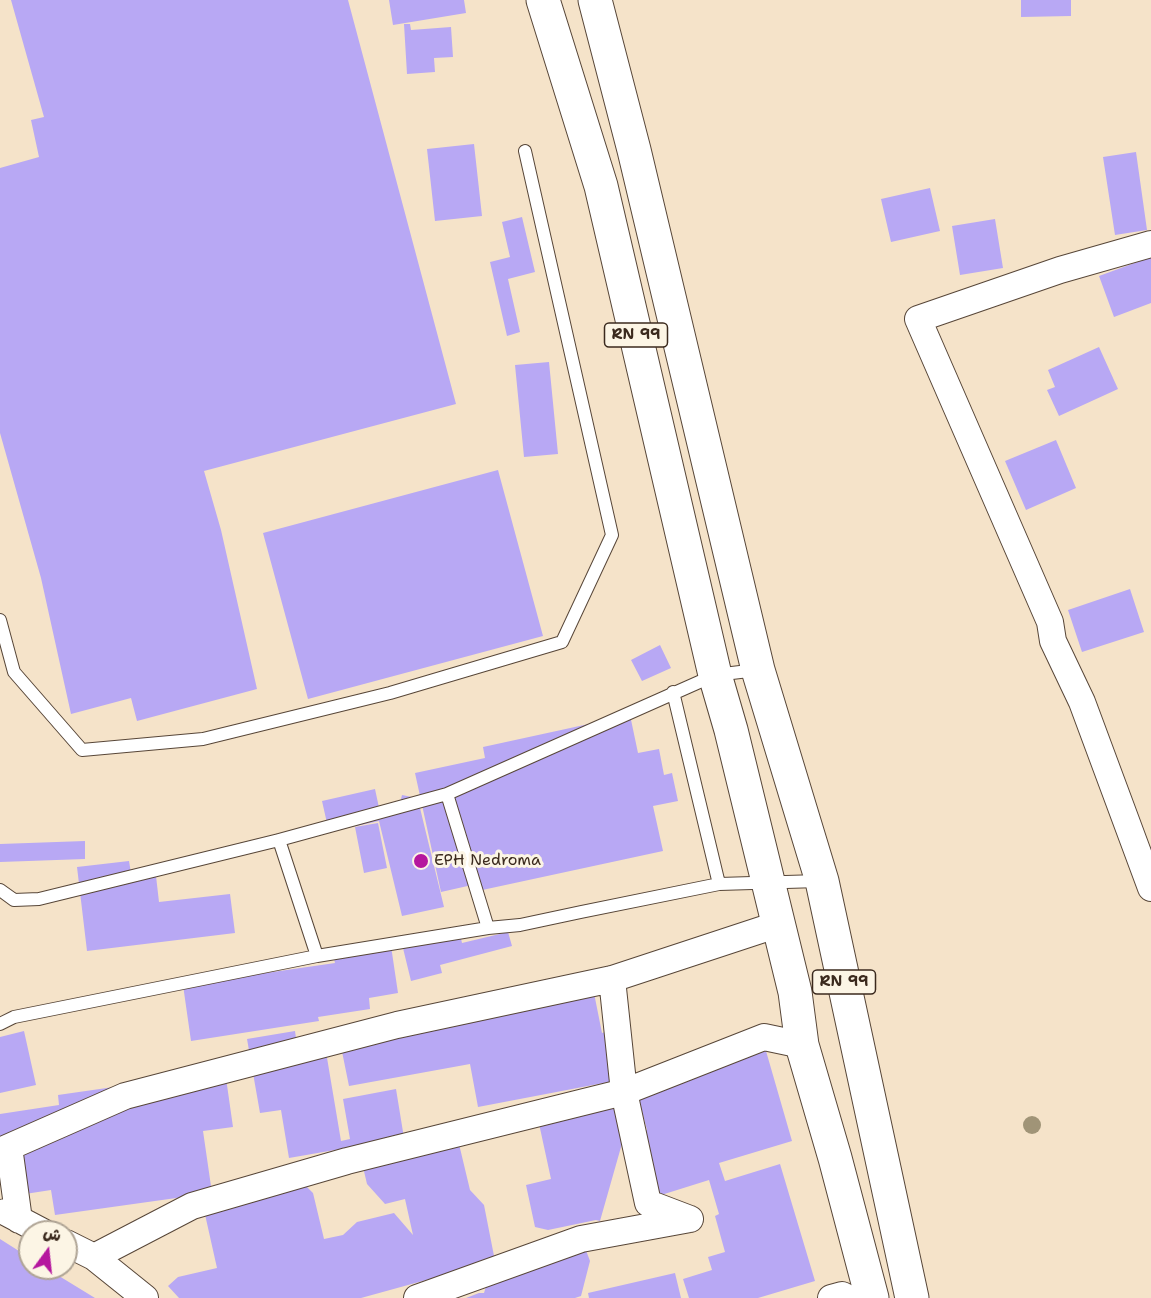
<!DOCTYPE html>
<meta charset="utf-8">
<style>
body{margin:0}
#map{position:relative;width:1151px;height:1298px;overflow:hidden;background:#f5e3c9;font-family:"Shantell Sans","Playpen Sans Arabic",sans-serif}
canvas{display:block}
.north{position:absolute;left:18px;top:1220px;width:60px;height:60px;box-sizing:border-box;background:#fcf5e5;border:2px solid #afa495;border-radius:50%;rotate:15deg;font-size:16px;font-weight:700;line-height:24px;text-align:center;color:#3b2a1e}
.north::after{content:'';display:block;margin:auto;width:21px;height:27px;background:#b5179e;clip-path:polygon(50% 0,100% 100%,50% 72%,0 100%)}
</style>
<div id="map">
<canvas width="1151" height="1298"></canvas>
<div class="north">ش</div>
</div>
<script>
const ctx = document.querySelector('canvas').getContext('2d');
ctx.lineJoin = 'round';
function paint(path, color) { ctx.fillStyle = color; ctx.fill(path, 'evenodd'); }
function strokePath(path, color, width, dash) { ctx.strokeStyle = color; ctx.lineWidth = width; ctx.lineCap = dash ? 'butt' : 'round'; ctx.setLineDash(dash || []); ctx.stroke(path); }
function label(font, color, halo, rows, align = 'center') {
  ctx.font = font + ' "Shantell Sans",sans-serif'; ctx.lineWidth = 6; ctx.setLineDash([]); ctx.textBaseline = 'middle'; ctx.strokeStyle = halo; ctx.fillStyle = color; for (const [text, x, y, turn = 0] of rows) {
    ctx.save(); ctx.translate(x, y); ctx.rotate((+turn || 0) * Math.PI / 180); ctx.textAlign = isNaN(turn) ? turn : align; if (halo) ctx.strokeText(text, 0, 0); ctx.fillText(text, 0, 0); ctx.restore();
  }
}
paint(new Path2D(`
 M 11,0 L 348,0 L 456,404 L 204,471 L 221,530 L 257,689 L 137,721 L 131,698 L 71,714 L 41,578 L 0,433 L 0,168 L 39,157 L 31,120 L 44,117 Z
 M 389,0 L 464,0 L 466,13 L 393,25 Z
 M 1021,0 L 1071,0 L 1071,16 L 1021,17 Z
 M 404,24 L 410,24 L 411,30 L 451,27 L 453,57 L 434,58 L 435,72 L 407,74 Z
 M 474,144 L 482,216 L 435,221 L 427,149 Z
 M 1136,152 L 1147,230 L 1115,235 L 1103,157 Z
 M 930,188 L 940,231 L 891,242 L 881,199 Z
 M 522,217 L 535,272 L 508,279 L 520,332 L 507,336 L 490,262 L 510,257 L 502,222 Z
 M 995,219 L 1003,268 L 960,275 L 952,226 Z
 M 1151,257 L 1151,303 L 1114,317 L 1099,276 Z
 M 1099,347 L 1118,389 L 1059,416 L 1047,390 L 1055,387 L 1048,370 Z
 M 549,362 L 558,454 L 524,457 L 515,365 Z
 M 1056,440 L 1076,488 L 1026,510 L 1005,461 Z
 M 498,470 L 543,636 L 308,699 L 263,533 Z
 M 1130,589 L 1144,632 L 1082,652 L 1068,610 Z
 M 660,645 L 671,668 L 642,681 L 631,660 Z
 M 630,715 L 638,753 L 659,749 L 664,775 L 672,773 L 678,801 L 653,806 L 663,851 L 473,892 L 472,885 L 441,892 L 415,773 L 485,758 L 483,747 Z
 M 375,789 L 381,817 L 399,807 L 402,795 L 417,798 L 414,809 L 420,808 L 444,907 L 402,916 L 379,821 L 329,832 L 322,801 Z
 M 378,823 L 387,868 L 364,873 L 355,827 Z
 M 85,841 L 85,859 L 0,862 L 0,844 Z
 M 129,861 L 132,879 L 156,876 L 159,902 L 230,894 L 235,933 L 87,951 L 77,867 Z
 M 459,930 L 462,943 L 508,932 L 512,946 L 440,965 L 442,973 L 411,981 L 402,944 Z
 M 391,946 L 398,993 L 369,998 L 370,1009 L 318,1017 L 319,1021 L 191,1041 L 183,985 L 335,963 L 333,955 Z
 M 591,978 L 602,1033 L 605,1032 L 614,1081 L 478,1107 L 470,1064 L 349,1086 L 337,1027 Z
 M 24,1031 L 36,1085 L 0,1093 L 0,1037 Z
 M 295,1031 L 296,1038 L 323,1034 L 341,1141 L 350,1139 L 343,1099 L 396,1089 L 404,1138 L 289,1158 L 281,1110 L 260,1113 L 247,1039 Z
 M 766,1051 L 792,1141 L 719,1163 L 725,1181 L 780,1164 L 815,1281 L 758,1298 L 689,1298 L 683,1279 L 712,1270 L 708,1257 L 725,1252 L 715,1216 L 719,1214 L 709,1180 L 658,1196 L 639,1132 L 647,1130 L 638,1096 Z
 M 225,1071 L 233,1127 L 203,1131 L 212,1193 L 55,1215 L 51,1190 L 25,1194 L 0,1155 L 0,1114 L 59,1105 L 58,1095 Z
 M 614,1103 L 623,1140 L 600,1221 L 596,1220 L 548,1230 L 535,1227 L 526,1185 L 551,1179 L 538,1119 Z
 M 459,1144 L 470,1190 L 484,1205 L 495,1261 L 361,1298 L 179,1298 L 168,1286 L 178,1277 L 217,1268 L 204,1210 L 306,1186 L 313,1193 L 324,1239 L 343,1235 L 357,1222 L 394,1213 L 413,1235 L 405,1199 L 385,1204 L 367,1184 L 363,1167 Z
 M 0,1239 L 30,1258 L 30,1268 L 46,1268 L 95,1298 L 0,1298 Z
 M 584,1245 L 590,1261 L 581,1296 L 575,1298 L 466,1298 L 479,1293 L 484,1293 L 487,1283 Z
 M 675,1273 L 681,1298 L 589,1298 L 588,1293 Z`), '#b8a8f4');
const service = new Path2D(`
 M 0,620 L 14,672 L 82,750 L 203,739 L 390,693 L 562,642 L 612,535 L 525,151
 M 673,692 L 719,884
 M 447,794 L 488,928 L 520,925 L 581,912 L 719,884 L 819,881
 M 279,840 L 317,956
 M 0,890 L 14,900 L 39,899 L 279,840 L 447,794 L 715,675 L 757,670
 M 0,1024 L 14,1017 L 317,956 L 488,928`);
const minor = new Path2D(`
 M 1151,244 L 1060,270 L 918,319 L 1050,622 L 1053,641 L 1082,702 L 1151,888
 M 612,979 L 624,1092 L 648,1203 L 690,1219
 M 9,1147 L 19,1220
 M 0,1151 L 125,1096 L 397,1025 L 612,979 L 779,924
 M 5,1212 L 43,1232
 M 66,1243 L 94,1257 L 145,1298
 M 94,1257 L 192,1206 L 347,1161 L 624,1092 L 764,1037 L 802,1045
 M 417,1298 L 581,1239 L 690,1219
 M 831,1298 L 842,1295 L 848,1298`);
const primary = new Path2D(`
 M 543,0 L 601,186 L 715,675 L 731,730 L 795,992 L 802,1045 L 835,1158 L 872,1298
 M 595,0 L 634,150 L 758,670 L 822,881 L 912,1298`);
strokePath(service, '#574638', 14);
strokePath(minor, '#574638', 28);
strokePath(primary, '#574638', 35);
strokePath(service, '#fff', 12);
strokePath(minor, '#fff', 26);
strokePath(primary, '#fff', 33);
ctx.fillStyle = '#a09477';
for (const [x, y] of [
 [1032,1125]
]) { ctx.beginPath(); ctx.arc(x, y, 9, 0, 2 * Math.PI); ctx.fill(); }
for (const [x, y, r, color] of [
 [421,861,8,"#b5179e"]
]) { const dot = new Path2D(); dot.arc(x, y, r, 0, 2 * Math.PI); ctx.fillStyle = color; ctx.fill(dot); strokePath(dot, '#fcf5e5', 2); }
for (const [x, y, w] of [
 [636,335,63],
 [844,982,63]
]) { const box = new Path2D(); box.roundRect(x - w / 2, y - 12, w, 24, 4.5); ctx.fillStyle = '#fcf5e5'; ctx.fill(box); strokePath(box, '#3b2a1e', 1.5); }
label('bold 15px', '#3b2a1e', null, [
 ["RN 99",636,335],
 ["RN 99",844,982]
]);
label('16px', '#3b2a1e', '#fcf5e5', [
 ["EPH Nedroma",434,861]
], 'left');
</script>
